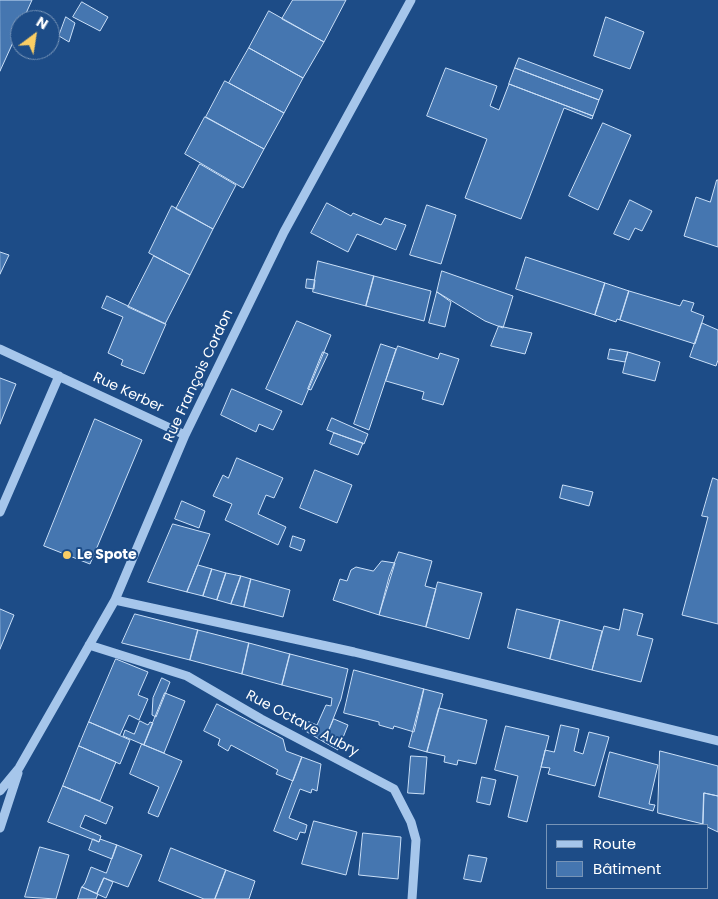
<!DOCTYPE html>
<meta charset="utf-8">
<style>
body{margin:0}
#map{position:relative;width:718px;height:899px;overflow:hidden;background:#1d4c87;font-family:Poppins,sans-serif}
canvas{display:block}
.legend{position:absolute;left:546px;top:824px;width:162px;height:65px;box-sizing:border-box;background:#1d4c87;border:1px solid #7794b7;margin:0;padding:6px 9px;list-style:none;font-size:15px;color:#fff}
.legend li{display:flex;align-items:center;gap:10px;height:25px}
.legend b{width:25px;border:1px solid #7794b7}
.north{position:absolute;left:10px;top:10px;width:50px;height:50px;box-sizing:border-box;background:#1d4c87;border:1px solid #7794b7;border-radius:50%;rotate:31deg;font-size:14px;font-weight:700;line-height:20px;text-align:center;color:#fff}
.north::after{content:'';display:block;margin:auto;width:18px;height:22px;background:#fbce64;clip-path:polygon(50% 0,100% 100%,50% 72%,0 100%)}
</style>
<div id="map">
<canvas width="718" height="899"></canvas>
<ul class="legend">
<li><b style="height:6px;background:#a6c6eb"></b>Route</li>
<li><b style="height:14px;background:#4576b0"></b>Bâtiment</li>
</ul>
<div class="north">N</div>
</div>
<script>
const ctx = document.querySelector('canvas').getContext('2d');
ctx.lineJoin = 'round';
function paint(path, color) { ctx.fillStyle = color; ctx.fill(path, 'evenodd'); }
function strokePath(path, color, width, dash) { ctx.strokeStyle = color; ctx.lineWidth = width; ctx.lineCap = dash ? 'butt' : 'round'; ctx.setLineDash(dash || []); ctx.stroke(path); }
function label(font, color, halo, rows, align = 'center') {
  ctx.font = font + ' Poppins,sans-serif'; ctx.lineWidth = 4; ctx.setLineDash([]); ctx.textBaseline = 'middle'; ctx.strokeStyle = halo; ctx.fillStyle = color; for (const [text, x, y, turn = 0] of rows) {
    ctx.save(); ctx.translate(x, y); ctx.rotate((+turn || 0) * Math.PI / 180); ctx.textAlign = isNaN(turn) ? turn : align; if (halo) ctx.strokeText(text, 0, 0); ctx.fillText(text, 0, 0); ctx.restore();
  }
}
const building = new Path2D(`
 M 0,0 L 32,0 L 23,20 L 20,20 L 20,27 L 0,71 Z
 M 293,0 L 346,0 L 324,42 L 282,19 Z
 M 82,2 L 108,17 L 100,31 L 73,17 Z
 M 269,11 L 324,42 L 303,78 L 249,48 Z
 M 66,17 L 75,23 L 69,42 L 59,36 Z
 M 606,17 L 644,32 L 630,69 L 594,56 Z
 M 249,48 L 303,78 L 284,113 L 229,83 Z
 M 519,58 L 603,90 L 599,100 L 515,68 Z
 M 446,68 L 497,86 L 490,106 L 499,110 L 509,84 L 593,116 L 592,119 L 564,108 L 521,219 L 465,198 L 487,139 L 427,116 Z
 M 515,68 L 599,100 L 593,116 L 509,84 Z
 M 225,81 L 284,113 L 264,149 L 206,117 Z
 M 205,117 L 264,149 L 243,188 L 185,154 Z
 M 603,123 L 631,135 L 598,210 L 569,196 Z
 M 200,164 L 236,185 L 213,229 L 176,209 Z
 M 717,180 L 718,180 L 718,247 L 684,236 L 696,197 L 710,202 Z
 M 630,200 L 652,211 L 642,231 L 635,228 L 629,240 L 614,234 Z
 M 327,203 L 351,216 L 353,213 L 381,225 L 385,218 L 406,225 L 396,250 L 357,234 L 348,252 L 311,233 Z
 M 427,205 L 456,215 L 441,264 L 410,255 Z
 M 172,206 L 213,229 L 190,275 L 149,253 Z
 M 0,252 L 9,255 L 0,274 Z
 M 154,256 L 190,275 L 165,324 L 128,307 Z
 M 526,257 L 605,283 L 595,315 L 516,289 Z
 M 318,261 L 374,276 L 366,306 L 313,292 Z
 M 442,271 L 513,296 L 503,328 L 485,321 L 437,292 Z
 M 374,276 L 431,291 L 424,321 L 366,306 Z
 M 307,279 L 315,280 L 314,289 L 306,288 Z
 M 605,283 L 629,291 L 620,320 L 617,319 L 616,322 L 595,315 Z
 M 629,291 L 680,306 L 683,300 L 694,303 L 691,311 L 704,316 L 695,344 L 620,320 Z
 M 437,292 L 451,302 L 445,327 L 429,323 Z
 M 107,296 L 166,324 L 144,374 L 121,365 L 123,360 L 108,353 L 123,317 L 102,308 Z
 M 297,321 L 331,335 L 302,405 L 266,389 Z
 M 702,323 L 718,330 L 718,360 L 716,366 L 690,357 Z
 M 499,326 L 532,333 L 525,354 L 491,346 Z
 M 381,344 L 396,349 L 369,430 L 354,424 Z
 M 398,346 L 438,359 L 440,353 L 459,359 L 443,405 L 422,399 L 424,392 L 386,381 Z
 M 610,349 L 628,352 L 625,362 L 608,359 Z
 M 323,352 L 328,354 L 311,390 L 308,389 Z
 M 628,352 L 660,362 L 655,381 L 623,373 Z
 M 0,378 L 16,384 L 0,424 Z
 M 232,389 L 282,411 L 273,430 L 259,424 L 256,432 L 221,415 Z
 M 332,418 L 368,434 L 364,444 L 327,430 Z
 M 95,419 L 142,440 L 90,564 L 44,546 Z
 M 334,433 L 363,443 L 358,455 L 330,444 Z
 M 237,458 L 283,478 L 274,498 L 266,495 L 258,514 L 286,527 L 278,545 L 225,520 L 232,504 L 213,496 L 223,475 L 228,478 Z
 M 315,470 L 352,485 L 337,523 L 300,508 Z
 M 713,478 L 718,480 L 718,624 L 682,615 L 708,517 L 702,516 Z
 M 563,485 L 593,492 L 589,506 L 560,498 Z
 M 182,501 L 205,511 L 199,528 L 175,519 Z
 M 173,524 L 210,534 L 187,592 L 148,582 Z
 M 293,536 L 305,540 L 301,551 L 290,547 Z
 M 399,552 L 432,561 L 425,586 L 436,589 L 426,627 L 379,615 L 389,577 Z
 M 382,561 L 395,563 L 379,615 L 333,600 L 340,579 L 347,581 L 351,570 L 356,567 L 373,571 Z
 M 198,565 L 212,569 L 203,596 L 187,592 Z
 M 212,569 L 226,573 L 217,600 L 203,596 Z
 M 226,573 L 241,576 L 231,604 L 217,600 Z
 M 241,576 L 251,579 L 244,607 L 231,604 Z
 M 251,579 L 290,590 L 283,617 L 244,607 Z
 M 438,582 L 482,593 L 469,639 L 426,627 Z
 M 0,609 L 14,615 L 0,649 Z
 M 517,609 L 560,620 L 550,659 L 508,648 Z
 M 624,609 L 643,614 L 637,635 L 653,639 L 641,682 L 592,670 L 604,626 L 619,630 Z
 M 135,614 L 198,630 L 190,660 L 122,643 Z
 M 560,620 L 602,631 L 592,670 L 550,659 Z
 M 198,630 L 249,643 L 242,674 L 190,660 Z
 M 249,643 L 290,654 L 282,685 L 242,674 Z
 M 290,654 L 348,669 L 341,699 L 324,742 L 302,729 L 307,721 L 317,725 L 326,705 L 331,706 L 332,698 L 282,685 Z
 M 116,659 L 148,672 L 138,695 L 148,699 L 139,720 L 129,715 L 120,735 L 89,722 Z
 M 354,670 L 424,689 L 414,732 L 394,726 L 393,729 L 379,725 L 379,722 L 344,713 Z
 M 162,678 L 170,682 L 156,717 L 152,715 L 153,698 Z
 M 424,689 L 443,694 L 427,752 L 409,747 Z
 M 165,693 L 185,701 L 164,753 L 144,745 Z
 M 217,704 L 283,739 L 286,751 L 302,757 L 293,781 L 276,774 L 278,770 L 231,745 L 228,751 L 218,745 L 220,739 L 204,731 Z
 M 439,708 L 487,720 L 476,764 L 458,760 L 457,765 L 444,762 L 445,756 L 427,752 Z
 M 334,719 L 348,725 L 338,750 L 324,742 Z
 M 140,721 L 148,725 L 150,722 L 153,723 L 144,745 L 123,736 L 125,730 L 134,734 Z
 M 89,722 L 130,740 L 120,764 L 79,746 Z
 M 561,725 L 579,729 L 574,751 L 583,754 L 589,732 L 609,737 L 595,786 L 548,774 L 550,768 L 541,767 L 545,750 L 554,752 Z
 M 506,726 L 549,736 L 527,822 L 508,817 L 518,776 L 495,770 Z
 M 142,744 L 182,761 L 158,817 L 148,813 L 159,787 L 130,774 Z
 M 79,746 L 116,762 L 100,801 L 63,786 Z
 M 660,751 L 718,766 L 718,796 L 704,793 L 703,824 L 658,813 Z
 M 610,752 L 658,765 L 649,804 L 655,805 L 653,811 L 599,797 Z
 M 411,756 L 427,757 L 424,794 L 408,793 Z
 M 302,757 L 321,764 L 317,791 L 312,789 L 311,793 L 300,789 L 289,818 L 307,825 L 305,833 L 300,832 L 297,840 L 274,831 Z
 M 482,777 L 496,780 L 490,805 L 477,802 Z
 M 63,786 L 113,807 L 106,824 L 85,815 L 80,827 L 101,836 L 99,842 L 48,822 Z
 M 704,793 L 718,796 L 718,832 L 703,825 Z
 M 314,821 L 357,832 L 346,875 L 302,864 Z
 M 363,833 L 401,837 L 398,879 L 359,875 Z
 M 93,839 L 99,842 L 100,839 L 117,845 L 112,859 L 89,850 Z
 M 117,845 L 142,855 L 128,887 L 104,878 L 97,894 L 82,887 L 85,883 L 91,867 L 106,873 Z
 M 40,847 L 69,855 L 56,899 L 25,897 Z
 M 171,848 L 226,870 L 215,899 L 204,899 L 159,881 Z
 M 469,855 L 487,858 L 481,882 L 464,879 Z
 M 226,870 L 255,881 L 249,899 L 215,899 Z
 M 104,878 L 113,882 L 106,898 L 97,894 Z
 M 82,887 L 98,894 L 96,899 L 78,899 Z`);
paint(building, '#4576b0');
strokePath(building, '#cbe0f8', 1);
strokePath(new Path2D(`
 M 0,349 L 185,435
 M 0,512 L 59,376
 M 115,600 L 354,652 L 718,741
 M 89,645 L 187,676 L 261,719 L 394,789 L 411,822 L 416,840 L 412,899
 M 0,791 L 19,768 L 115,600 L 185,435 L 284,232 L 411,0
 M 0,828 L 18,773`), '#a6c6eb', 9);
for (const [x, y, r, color] of [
 [67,555,5,"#fbce64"]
]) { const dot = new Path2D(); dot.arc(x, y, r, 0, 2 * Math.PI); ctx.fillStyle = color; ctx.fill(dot); strokePath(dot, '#1d4c87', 2); }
label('14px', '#fff', '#1d4c87', [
 ["Rue François Cordon",199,376,-65],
 ["Rue Kerber",128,393,25],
 ["Rue Octave Aubry",302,724,28]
]);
label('bold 14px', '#fff', '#1d4c87', [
 ["Le Spote",77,555]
], 'left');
</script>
